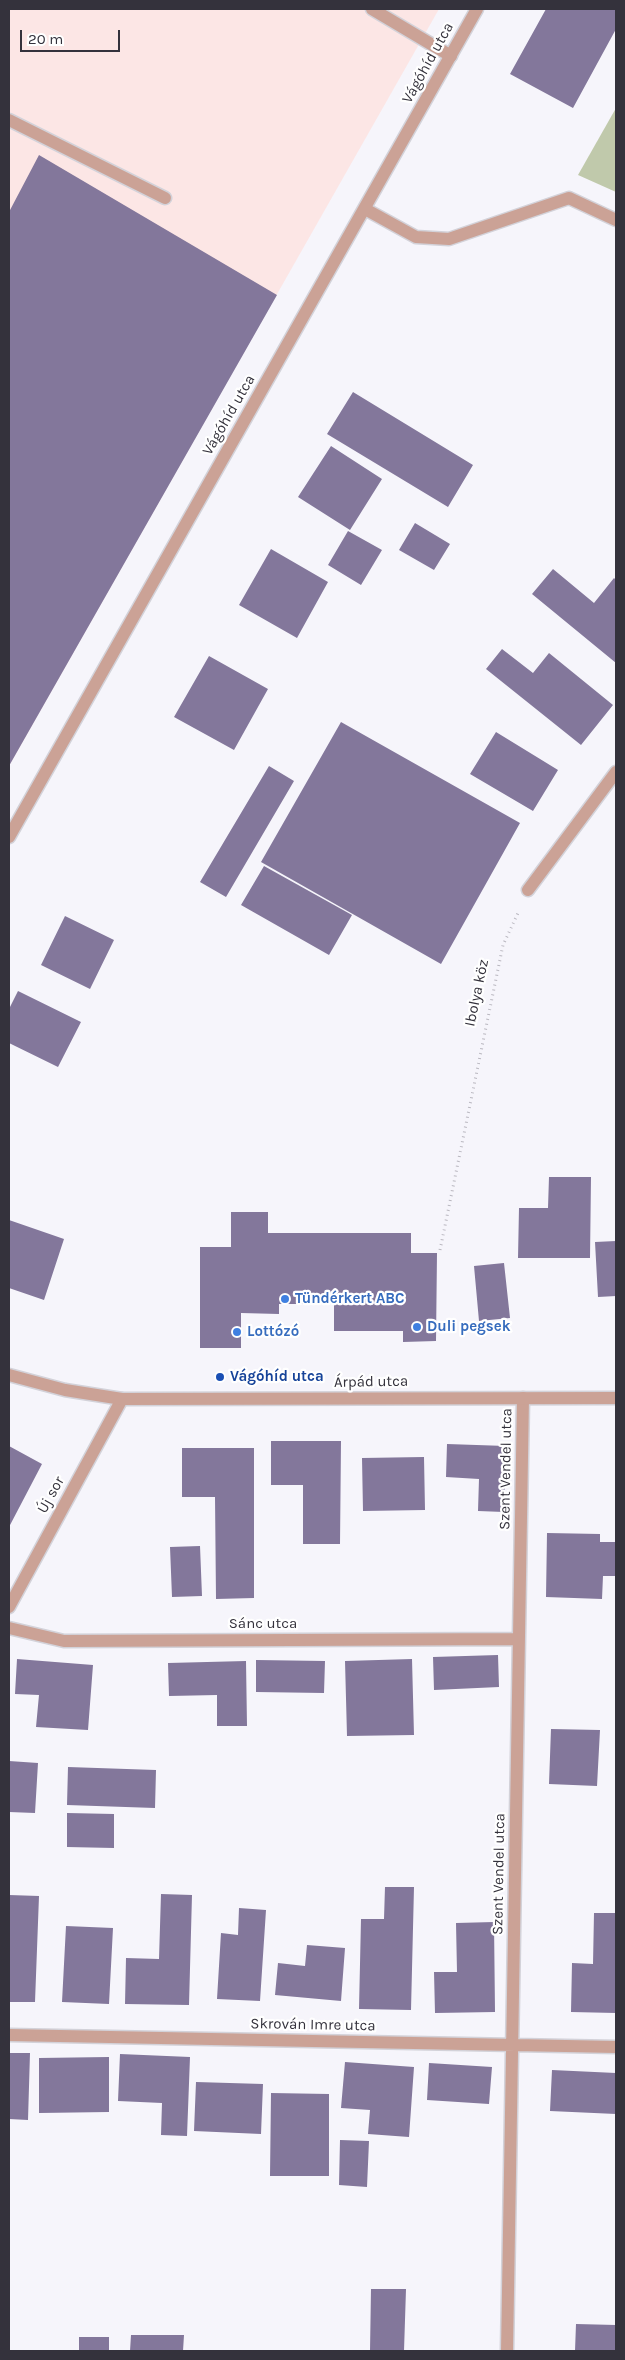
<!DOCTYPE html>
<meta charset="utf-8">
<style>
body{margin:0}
#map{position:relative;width:625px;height:2360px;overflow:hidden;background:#f6f5fb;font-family:Karla,sans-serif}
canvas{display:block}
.frame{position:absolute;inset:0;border:10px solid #34323c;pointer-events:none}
.scale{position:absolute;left:20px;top:30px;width:100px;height:22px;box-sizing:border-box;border:2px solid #34323c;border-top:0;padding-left:6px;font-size:15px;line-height:18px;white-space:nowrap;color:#34323c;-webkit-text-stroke:4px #fff;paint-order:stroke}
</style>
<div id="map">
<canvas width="625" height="2360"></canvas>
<div class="frame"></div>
<div class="scale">20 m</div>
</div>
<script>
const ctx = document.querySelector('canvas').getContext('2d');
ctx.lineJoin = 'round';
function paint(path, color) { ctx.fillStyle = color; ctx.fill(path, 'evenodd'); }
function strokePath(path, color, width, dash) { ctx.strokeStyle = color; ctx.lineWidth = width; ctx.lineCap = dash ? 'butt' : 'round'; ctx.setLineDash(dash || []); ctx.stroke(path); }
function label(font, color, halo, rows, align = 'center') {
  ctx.font = font + ' Karla,sans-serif'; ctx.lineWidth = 4.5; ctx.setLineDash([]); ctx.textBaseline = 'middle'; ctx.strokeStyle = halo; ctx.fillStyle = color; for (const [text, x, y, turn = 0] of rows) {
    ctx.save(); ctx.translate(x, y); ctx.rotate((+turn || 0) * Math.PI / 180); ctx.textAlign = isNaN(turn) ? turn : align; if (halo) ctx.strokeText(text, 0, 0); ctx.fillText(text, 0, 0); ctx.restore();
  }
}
paint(new Path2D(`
 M 9,9 L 439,9 L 9,766 Z`), '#fce6e5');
paint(new Path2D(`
 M 616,108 L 616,192 L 578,175 Z`), '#c0c9ab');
paint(new Path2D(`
 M 546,9 L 616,9 L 616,29 L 573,108 L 510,74 Z
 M 39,155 L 277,295 L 9,766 L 9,212 Z
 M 353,392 L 473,465 L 448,507 L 327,434 Z
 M 331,446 L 382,479 L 350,530 L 298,497 Z
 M 415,523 L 450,544 L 434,570 L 399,550 Z
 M 348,531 L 382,550 L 361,585 L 328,565 Z
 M 271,549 L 328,582 L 297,638 L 239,605 Z
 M 553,569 L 594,603 L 614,578 L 616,580 L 616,663 L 532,594 Z
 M 502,649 L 533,673 L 549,653 L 613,705 L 581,745 L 486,669 Z
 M 209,656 L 268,689 L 234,750 L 174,717 Z
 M 341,722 L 520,823 L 441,964 L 261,862 Z
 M 496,732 L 558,770 L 533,811 L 470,774 Z
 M 269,766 L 294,781 L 226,897 L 200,882 Z
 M 264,866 L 352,915 L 329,955 L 241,905 Z
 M 65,916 L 114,940 L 90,989 L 41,965 Z
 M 18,991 L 81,1022 L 58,1067 L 9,1043 L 9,1009 Z
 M 549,1177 L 591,1177 L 590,1258 L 518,1258 L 519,1208 L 548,1208 Z
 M 231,1212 L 268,1212 L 268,1233 L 411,1233 L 411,1253 L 437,1253 L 436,1341 L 403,1342 L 403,1331 L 334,1331 L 334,1304 L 279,1304 L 279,1314 L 241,1313 L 241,1348 L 200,1348 L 200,1247 L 231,1247 Z
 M 9,1220 L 64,1239 L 44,1300 L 9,1288 Z
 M 616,1241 L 616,1296 L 598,1297 L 595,1242 Z
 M 504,1263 L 510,1318 L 479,1321 L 474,1266 Z
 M 271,1441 L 341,1441 L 340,1544 L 303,1544 L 303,1485 L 271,1485 Z
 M 447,1444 L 506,1446 L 504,1512 L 478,1511 L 479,1479 L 446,1477 Z
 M 9,1446 L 42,1464 L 9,1527 Z
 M 182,1448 L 254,1448 L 254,1598 L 216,1599 L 215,1497 L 182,1497 Z
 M 424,1457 L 425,1510 L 363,1511 L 362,1458 Z
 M 547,1533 L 600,1534 L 600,1542 L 616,1542 L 616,1576 L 603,1576 L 602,1599 L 546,1597 Z
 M 200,1546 L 202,1596 L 172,1597 L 170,1547 Z
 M 498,1655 L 499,1687 L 434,1690 L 433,1657 Z
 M 17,1659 L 93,1665 L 88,1730 L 36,1727 L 39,1695 L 15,1694 Z
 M 412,1659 L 414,1735 L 347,1736 L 345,1661 Z
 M 256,1660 L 325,1661 L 324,1693 L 256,1692 Z
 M 246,1661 L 247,1726 L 217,1726 L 217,1695 L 169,1696 L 168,1663 Z
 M 551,1729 L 600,1730 L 597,1786 L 549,1784 Z
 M 9,1761 L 38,1763 L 35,1813 L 9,1812 Z
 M 68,1767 L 156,1770 L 155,1808 L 67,1805 Z
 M 67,1813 L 114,1814 L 114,1848 L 67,1847 Z
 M 385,1887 L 414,1887 L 411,2010 L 359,2009 L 361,1919 L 384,1919 Z
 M 161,1894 L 192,1895 L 189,2005 L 125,2004 L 126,1958 L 159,1959 Z
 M 9,1895 L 39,1896 L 35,2002 L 9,2002 Z
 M 239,1908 L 266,1910 L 260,2001 L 217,1999 L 221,1933 L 238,1935 Z
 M 594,1913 L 616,1913 L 616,2013 L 571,2012 L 572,1963 L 593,1964 Z
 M 494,1922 L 495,2012 L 435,2013 L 434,1972 L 457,1972 L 456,1923 Z
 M 66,1926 L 113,1928 L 109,2004 L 62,2002 Z
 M 307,1945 L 345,1948 L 341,2001 L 275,1995 L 278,1963 L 305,1966 Z
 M 9,2053 L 30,2053 L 28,2120 L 9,2119 Z
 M 120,2054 L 190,2057 L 187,2136 L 161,2135 L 162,2103 L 118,2101 Z
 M 109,2057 L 109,2112 L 39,2113 L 39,2058 Z
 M 345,2062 L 414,2067 L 409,2137 L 368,2134 L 370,2110 L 341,2108 Z
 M 429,2063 L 492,2067 L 489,2104 L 427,2100 Z
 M 552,2070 L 616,2073 L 616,2114 L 550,2111 Z
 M 196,2082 L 263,2084 L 261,2134 L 194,2131 Z
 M 271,2093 L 329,2094 L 329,2176 L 270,2176 Z
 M 340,2140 L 369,2141 L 367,2187 L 339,2185 Z
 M 371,2289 L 406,2289 L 404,2351 L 370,2351 Z
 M 576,2324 L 616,2325 L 616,2351 L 575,2351 Z
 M 131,2335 L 184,2335 L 183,2351 L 130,2351 Z
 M 79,2337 L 109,2337 L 109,2351 L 79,2351 Z`), '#83779b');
const service = new Path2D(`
 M 372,9 L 451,56
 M 9,120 L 165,198
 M 365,209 L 416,237 L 449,239 L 569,198 L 616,220`);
const minor = new Path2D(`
 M 9,837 L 477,9
 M 528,890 L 616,772
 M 9,1607 L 122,1399
 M 9,1628 L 64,1641 L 519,1639
 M 9,2035 L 616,2047
 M 507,2351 L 523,1398`);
const tertiary = new Path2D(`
 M 9,1375 L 65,1390 L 122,1399 L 616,1398`);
strokePath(service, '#d3d2d9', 15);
strokePath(minor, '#d3d2d9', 15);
strokePath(tertiary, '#d3d2d9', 15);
strokePath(new Path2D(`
 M 440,1250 L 503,945 L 519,911`), '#bab8c0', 3, [1, 4]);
strokePath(service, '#cba296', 12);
strokePath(minor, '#cba296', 12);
strokePath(tertiary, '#cba296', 12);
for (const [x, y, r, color] of [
 [285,1299,5,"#3f7fe0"],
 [417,1327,5,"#3f7fe0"],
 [237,1332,5,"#3f7fe0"],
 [220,1377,5,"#1a4fb4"]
]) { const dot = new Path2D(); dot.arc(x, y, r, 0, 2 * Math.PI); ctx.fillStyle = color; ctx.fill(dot); strokePath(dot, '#fff', 2); }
label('15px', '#34323c', '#fff', [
 ["Vágóhíd utca",428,63,-61],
 ["Vágóhíd utca",229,415,-60],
 ["Ibolya köz",477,993,-78],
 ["Árpád utca",371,1382,-1],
 ["Szent Vendel utca",506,1469,-89],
 ["Új sor",51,1495,-61],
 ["Sánc utca",263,1624],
 ["Szent Vendel utca",499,1874,-89],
 ["Skrován Imre utca",313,2025,1]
]);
label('bold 15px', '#366cbe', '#fff', [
 ["Tündérkert ABC",295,1299],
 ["Duli pegsek",427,1327],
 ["Lottózó",247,1332]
], 'left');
label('bold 15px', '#164399', '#fff', [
 ["Vágóhíd utca",230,1377]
], 'left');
</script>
